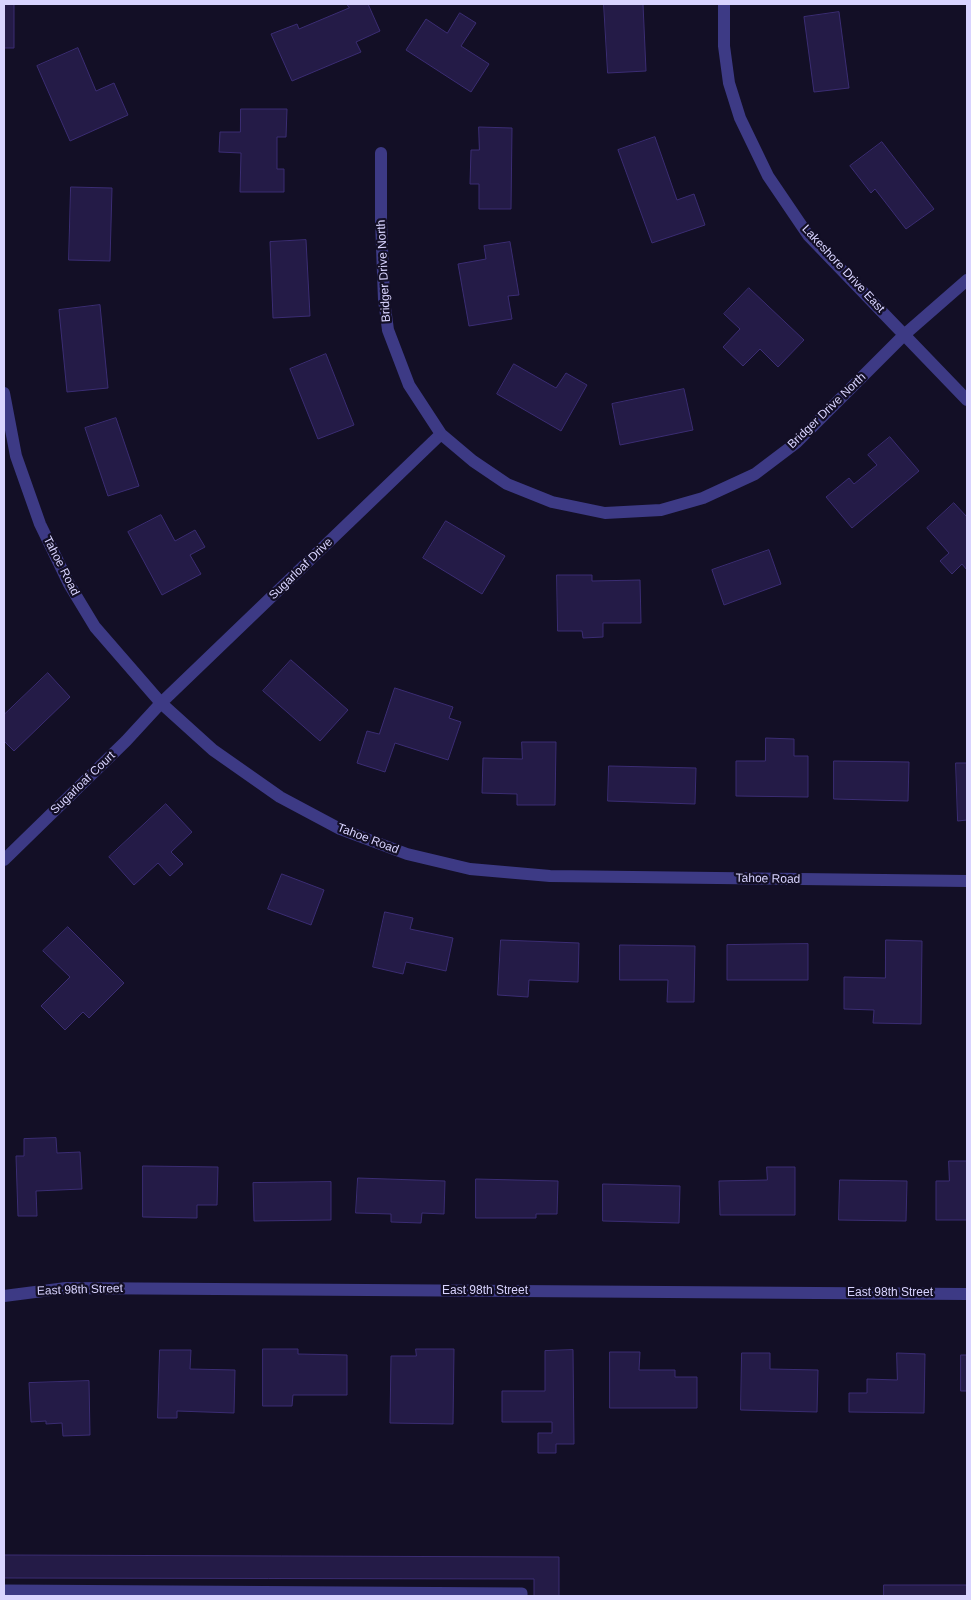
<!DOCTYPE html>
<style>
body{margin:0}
#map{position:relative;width:971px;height:1600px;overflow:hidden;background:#130f26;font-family:Helvetica,sans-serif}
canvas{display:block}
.frame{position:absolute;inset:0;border:5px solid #d9d4ff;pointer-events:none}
</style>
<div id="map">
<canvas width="971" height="1600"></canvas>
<div class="frame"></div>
</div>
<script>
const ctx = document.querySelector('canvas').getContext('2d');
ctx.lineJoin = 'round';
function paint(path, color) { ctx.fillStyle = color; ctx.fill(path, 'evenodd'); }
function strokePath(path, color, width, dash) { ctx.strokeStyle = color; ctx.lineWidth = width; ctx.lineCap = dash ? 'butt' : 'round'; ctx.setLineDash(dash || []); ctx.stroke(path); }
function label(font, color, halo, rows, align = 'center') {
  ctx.font = font + ' Helvetica,sans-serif'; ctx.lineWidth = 4.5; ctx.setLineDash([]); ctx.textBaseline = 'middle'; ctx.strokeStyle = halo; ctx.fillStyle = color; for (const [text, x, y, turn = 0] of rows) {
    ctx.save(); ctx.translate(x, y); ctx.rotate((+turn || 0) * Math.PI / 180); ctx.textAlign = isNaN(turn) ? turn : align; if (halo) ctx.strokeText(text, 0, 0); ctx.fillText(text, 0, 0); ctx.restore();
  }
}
const building = new Path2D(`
 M 4,4 L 14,4 L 14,48 L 4,48 Z
 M 347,4 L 368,4 L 380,31 L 356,42 L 361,52 L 292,81 L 271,34 L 297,24 L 299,29 L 349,8 Z
 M 604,4 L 643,4 L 646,71 L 608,73 Z
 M 839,12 L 849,88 L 814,92 L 804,17 Z
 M 460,13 L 476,23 L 461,46 L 489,64 L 471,92 L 406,50 L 426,19 L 447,33 Z
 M 78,48 L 96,91 L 114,83 L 128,115 L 70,141 L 37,66 Z
 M 241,109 L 287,109 L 286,137 L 277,137 L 277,169 L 284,169 L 284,192 L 240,192 L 241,153 L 219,152 L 220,132 L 240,132 Z
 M 479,127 L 512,128 L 511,209 L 479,209 L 479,184 L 470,184 L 471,150 L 479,150 Z
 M 655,137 L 677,200 L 694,194 L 705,225 L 652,243 L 618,150 Z
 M 882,142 L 934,209 L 906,229 L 875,189 L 871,193 L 850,166 Z
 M 71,187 L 112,188 L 110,261 L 69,260 Z
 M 306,240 L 310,316 L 273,318 L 270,242 Z
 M 510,242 L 519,295 L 508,296 L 512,319 L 469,326 L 458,264 L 486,259 L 484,246 Z
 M 749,288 L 804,340 L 778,367 L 760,349 L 743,366 L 723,347 L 740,329 L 724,314 Z
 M 100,305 L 108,388 L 67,392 L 59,310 Z
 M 326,354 L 354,425 L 318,439 L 290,369 Z
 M 514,364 L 556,388 L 566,373 L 587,385 L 561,431 L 497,394 Z
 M 684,389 L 693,430 L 620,445 L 612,404 Z
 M 116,418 L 139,486 L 108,496 L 85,428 Z
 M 890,437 L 919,471 L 852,528 L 826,497 L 849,478 L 854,484 L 877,465 L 868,455 Z
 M 954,503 L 967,517 L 967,570 L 962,564 L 952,574 L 940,561 L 949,553 L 927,528 Z
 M 161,515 L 175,541 L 195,530 L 205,547 L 190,555 L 201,574 L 162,595 L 128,532 Z
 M 446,521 L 505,556 L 482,594 L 423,558 Z
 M 769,550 L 781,584 L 724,605 L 712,570 Z
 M 557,575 L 592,575 L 592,581 L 640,580 L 641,623 L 603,623 L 603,637 L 583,638 L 582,631 L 558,631 Z
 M 291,660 L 348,710 L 320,741 L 263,691 Z
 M 48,673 L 70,697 L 14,751 L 4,741 L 4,715 Z
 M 395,688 L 453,707 L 449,718 L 461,722 L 448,760 L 395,743 L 385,772 L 357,763 L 367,731 L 379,734 Z
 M 766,738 L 794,739 L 794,756 L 808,756 L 808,797 L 736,796 L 736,761 L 765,761 Z
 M 522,742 L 556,742 L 555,805 L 517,805 L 517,794 L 482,793 L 483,758 L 522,759 Z
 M 834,761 L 909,762 L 908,801 L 834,799 Z
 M 956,763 L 967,763 L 967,820 L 958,821 Z
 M 609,766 L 696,768 L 695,804 L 608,801 Z
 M 166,804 L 192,832 L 171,852 L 183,864 L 170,876 L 158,863 L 134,885 L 109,857 Z
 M 282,874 L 324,890 L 311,925 L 268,909 Z
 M 385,912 L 413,918 L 410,929 L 453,938 L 446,971 L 406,962 L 403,974 L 373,967 Z
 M 68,927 L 124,983 L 89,1018 L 83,1012 L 65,1030 L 41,1006 L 70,977 L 43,951 Z
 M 501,940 L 579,943 L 578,982 L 529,980 L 528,997 L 498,995 Z
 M 886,940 L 922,941 L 921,1024 L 873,1023 L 874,1010 L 844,1009 L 844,977 L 885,978 Z
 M 808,944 L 808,980 L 727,980 L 727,945 Z
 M 620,945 L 695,946 L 694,1002 L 667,1002 L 668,980 L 620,980 Z
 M 56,1138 L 57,1153 L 80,1152 L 82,1189 L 36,1191 L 37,1216 L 18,1216 L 16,1156 L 24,1156 L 24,1139 Z
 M 949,1161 L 967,1161 L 967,1220 L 936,1220 L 936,1181 L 949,1181 Z
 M 143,1166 L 218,1167 L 217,1205 L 197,1205 L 197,1218 L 143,1217 Z
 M 767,1167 L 795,1167 L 795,1215 L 720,1215 L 719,1181 L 767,1180 Z
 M 358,1178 L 445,1181 L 444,1214 L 422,1213 L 421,1223 L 391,1222 L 391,1214 L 356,1213 Z
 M 476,1179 L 558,1181 L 557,1214 L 536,1214 L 536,1218 L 476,1218 Z
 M 840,1180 L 907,1181 L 906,1221 L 839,1220 Z
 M 331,1182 L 331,1220 L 254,1221 L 253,1183 Z
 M 603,1184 L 680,1186 L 679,1223 L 603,1221 Z
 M 263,1349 L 298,1349 L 298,1354 L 347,1355 L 347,1395 L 293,1395 L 292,1406 L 263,1406 Z
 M 416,1349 L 454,1349 L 453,1424 L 390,1423 L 391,1356 L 416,1356 Z
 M 160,1350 L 191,1350 L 190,1369 L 235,1370 L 234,1413 L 177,1411 L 177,1418 L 158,1418 Z
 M 573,1350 L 574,1444 L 556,1444 L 556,1453 L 538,1453 L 538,1433 L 552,1433 L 552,1422 L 502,1422 L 502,1391 L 545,1391 L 545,1351 Z
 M 610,1352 L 640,1352 L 639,1370 L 675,1370 L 675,1377 L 697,1377 L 697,1408 L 610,1408 Z
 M 742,1353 L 770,1353 L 770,1369 L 818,1370 L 817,1412 L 741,1410 Z
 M 897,1353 L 925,1354 L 924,1413 L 849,1412 L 849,1393 L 867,1393 L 867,1379 L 897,1380 Z
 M 961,1355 L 967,1355 L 967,1391 L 961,1391 Z
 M 89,1381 L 90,1435 L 63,1436 L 62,1423 L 46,1424 L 46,1421 L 31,1422 L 29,1383 Z
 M 4,1555 L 559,1557 L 559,1596 L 534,1596 L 534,1579 L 4,1578 Z
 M 884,1585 L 967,1585 L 967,1596 L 884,1596 Z`);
paint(building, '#241b47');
strokePath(building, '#3b2d73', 1);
strokePath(new Path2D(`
 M 4,1590 L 522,1593 L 522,1596`), '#3d3a85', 11);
strokePath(new Path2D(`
 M 724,4 L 724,46 L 729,83 L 740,118 L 768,176 L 808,235 L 967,400
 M 381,153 L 381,221 L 384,300 L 388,330 L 409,385 L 441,434 L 473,461 L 507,484 L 552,502 L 605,513 L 661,510 L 703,498 L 755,474 L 796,443 L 904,335 L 967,280
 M 4,393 L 16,456 L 40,524 L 69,584 L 95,627 L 161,703 L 213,750 L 280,797 L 340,829 L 407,854 L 470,869 L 550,876 L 967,881
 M 4,860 L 126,741 L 161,703 L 441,434
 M 4,1296 L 66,1288 L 967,1294`), '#3d3a85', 12);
label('12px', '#d9d4ff', '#130f26', [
 ["Lakeshore Drive East",843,269,47],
 ["Bridger Drive North",384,271,-93],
 ["Bridger Drive North",827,411,-44],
 ["Tahoe Road",61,566,63],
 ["Sugarloaf Drive",301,569,-44],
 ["Sugarloaf Court",83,783,-44],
 ["Tahoe Road",368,839,21],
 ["Tahoe Road",768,879,1],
 ["East 98th Street",80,1290,-2],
 ["East 98th Street",485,1291],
 ["East 98th Street",890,1293]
]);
</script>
